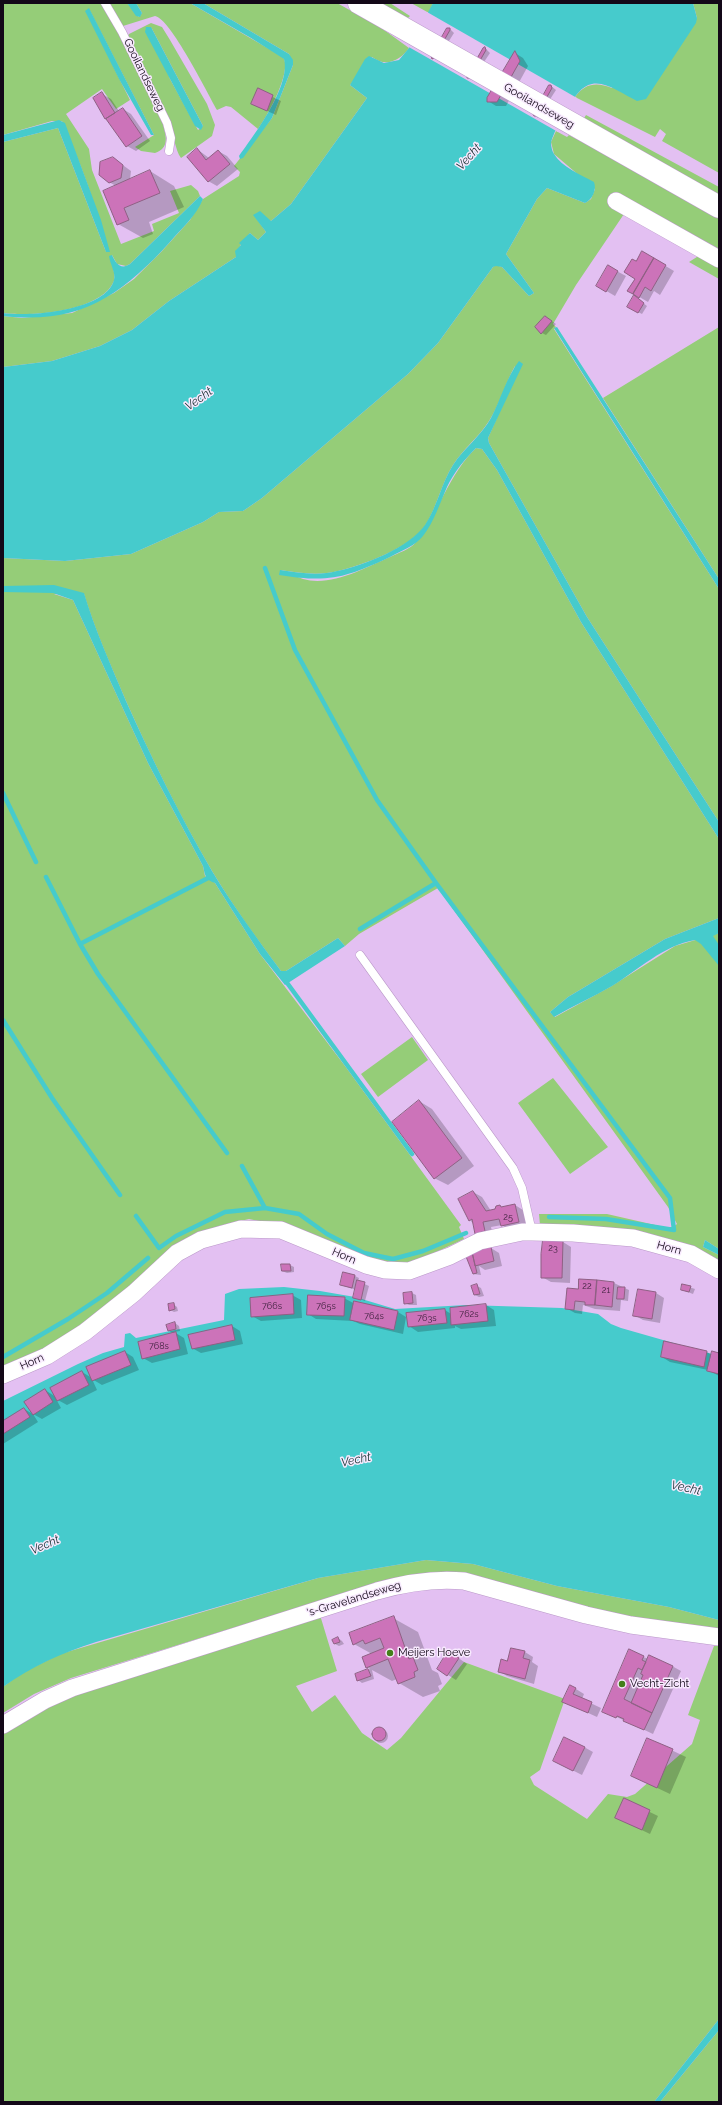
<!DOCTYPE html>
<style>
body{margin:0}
#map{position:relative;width:722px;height:2105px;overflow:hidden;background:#e3c0f2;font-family:Raleway,sans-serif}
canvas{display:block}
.frame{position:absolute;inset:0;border:4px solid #130818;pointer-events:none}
</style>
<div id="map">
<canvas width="722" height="2105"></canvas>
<div class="frame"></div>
</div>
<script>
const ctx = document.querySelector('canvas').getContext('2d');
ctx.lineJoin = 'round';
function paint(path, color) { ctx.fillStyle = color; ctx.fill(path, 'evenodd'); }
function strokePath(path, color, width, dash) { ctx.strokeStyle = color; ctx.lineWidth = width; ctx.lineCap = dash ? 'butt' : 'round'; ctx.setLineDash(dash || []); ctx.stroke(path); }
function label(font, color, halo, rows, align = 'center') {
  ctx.font = font + ' Raleway,sans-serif'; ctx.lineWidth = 3; ctx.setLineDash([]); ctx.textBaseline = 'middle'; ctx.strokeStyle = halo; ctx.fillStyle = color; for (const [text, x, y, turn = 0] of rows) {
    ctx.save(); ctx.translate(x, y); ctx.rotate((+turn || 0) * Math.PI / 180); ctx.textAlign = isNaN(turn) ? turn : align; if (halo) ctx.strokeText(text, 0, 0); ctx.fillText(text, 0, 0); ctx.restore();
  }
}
paint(new Path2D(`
 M 3,3 L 101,3 L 120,34 L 163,124 C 166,136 170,148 155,153 L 141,151 L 135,147 L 154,135 L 89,9 L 114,68 L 130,100 L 116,109 L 102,89 L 66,114 L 89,149 L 92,170 L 121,244 L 154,231 L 152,224 L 179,213 L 170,191 L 191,185 L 198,191 L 200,196 L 130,264 L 126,266 L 117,264 L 112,255 C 111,266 116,272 114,281 C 101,312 31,317 3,313 L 3,142 L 58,128 L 106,252 C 98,206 80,163 62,121 L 52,121 L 3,135 Z
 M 108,3 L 127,3 L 139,17 L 142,13 L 136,3 L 190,3 L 283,57 C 293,70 267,117 258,129 L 231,107 L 226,106 L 217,110 C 208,94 170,18 155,16 L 123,26 Z
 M 203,3 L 337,3 L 380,27 L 409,48 C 401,60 386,68 372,57 L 350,85 L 367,98 L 291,204 L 271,221 L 254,215 L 266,232 L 258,240 L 250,233 L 241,244 L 236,257 L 169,301 L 132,330 L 100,346 L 52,361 L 3,367 L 3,316 L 22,318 L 72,313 L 114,293 L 134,279 L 162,251 L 190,220 L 203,199 L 239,176 L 240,172 L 234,166 L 272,118 L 293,65 L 289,54 Z
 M 380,3 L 390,3 L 410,16 L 408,18 L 404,17 Z
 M 411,3 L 433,3 L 429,13 Z
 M 693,3 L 719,3 L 719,173 L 662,141 L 666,134 L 660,129 L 655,137 L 575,97 C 585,83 597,82 612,88 L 697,18 Z
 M 151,23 L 162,27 L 170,40 L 207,104 L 215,125 L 212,136 L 181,158 C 175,150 174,134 169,123 C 158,93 143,64 128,36 L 129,34 ZM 151,27 L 203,126 L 198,130 L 170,79 Z
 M 586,115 L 719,187 L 719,197 L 583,120 Z
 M 556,131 L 567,137 L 569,135 L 588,145 L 719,218 L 719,253 L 624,214 L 576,285 L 553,324 L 556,327 L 554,329 L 719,589 L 719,822 L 587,617 L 489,443 L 488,438 L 512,384 L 515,366 C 505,384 500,404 489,421 C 479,437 463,449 453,465 C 441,484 437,507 425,526 C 410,548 363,565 338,571 C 319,576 299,573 280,570 C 288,573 295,576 303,579 C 331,587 365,568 390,557 C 398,553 411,549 416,542 C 439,512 449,474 476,448 L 482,449 L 497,470 L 581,622 L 719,839 L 719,918 L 665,939 L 568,997 L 550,1012 L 555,1017 L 610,987 L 675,946 L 719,933 L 719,1249 L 705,1240 L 703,1247 L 719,1255 L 719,1264 L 540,1225 L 539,1214 L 607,1214 L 664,1227 L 673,1227 L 677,1224 L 668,1207 L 438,888 L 359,934 L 345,946 L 338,938 L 286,971 L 281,971 C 257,939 233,906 212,871 C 180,817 152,759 126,701 C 111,666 95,630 84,594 L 54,594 L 73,600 L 148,763 L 203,866 L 205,876 L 215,883 L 260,954 L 345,1066 L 461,1225 L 459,1227 L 464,1239 L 415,1262 L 394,1265 L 375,1263 L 283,1226 L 249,1219 L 219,1226 L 198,1234 L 123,1295 L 50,1346 L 3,1369 L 3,558 L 65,561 L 131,554 L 203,522 L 219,512 L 243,511 L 262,498 L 408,374 L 438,343 L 493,267 L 496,265 L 502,267 L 529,296 L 534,293 L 506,254 L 537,199 L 547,188 L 585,203 L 591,199 L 595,189 L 554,154 L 551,142 Z
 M 700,255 L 719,265 L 719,279 L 689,262 Z
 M 719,327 L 719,579 L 603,398 Z
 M 412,1037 L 428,1060 L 378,1097 L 361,1074 Z
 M 553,1078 L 608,1147 L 570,1174 L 518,1103 Z
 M 426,1560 L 473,1564 L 557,1586 L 669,1607 L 719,1620 L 719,1632 L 622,1617 L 497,1582 L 372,1585 L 71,1678 L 34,1694 L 3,1713 L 3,1687 L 20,1674 L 60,1654 L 318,1578 Z
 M 320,1615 L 337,1671 L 296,1686 L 312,1712 L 335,1695 L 362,1733 L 387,1750 L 401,1738 L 464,1662 L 565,1699 L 540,1770 L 530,1777 L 534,1785 L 587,1819 L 608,1794 L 627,1797 L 635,1794 L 692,1744 L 700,1720 L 688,1715 L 714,1646 L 719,1646 L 719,2019 L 654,2102 L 3,2102 L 3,1732 L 65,1699 Z
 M 719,2030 L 719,2102 L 660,2102 Z`), '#95cd78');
paint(new Path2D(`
 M 127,3 L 136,3 L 142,13 L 140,17 L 136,16 Z
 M 190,3 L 203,3 L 289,54 L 293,60 L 293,65 L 272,118 L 243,158 L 240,159 L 239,156 C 254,135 291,86 284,59 L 251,38 Z
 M 433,3 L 693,3 L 697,18 L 696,23 L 646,99 L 637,101 C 624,95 606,81 592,84 C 587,85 582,88 579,92 C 571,100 553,132 551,143 C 551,146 552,151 554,154 C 562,167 581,175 594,182 C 597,190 592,200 585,203 L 547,188 L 537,199 L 506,254 L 534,293 L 529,296 L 502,267 L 496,266 L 493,267 L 438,343 L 408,374 L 262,498 L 243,511 L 219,512 L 203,522 L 131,554 L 65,561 L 3,558 L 3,367 L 52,361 L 100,346 L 132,330 L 169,301 L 236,257 L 235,251 L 241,245 L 239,243 L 250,233 L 258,240 L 266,232 L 253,215 L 260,211 L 271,221 L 291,204 L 367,98 L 350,85 L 365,59 L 369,56 L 384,63 L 399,60 L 409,48 Z
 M 89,8 L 154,135 L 151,135 L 119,79 L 85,11 Z
 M 146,27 L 151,27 L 203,126 L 201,130 L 195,126 L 145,32 Z
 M 59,120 L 65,123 L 101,220 L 110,252 L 106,252 L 58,128 L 3,142 L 3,135 Z
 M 200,196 L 203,199 C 196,216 182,228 170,242 C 121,296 79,325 3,316 L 3,313 C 28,317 106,311 114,280 C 116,273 110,264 109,256 L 112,255 C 116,264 121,270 130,264 Z
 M 557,327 L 719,579 L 719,589 L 554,328 Z
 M 519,361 L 523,364 L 488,438 L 489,443 L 587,617 L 719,822 L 719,839 L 581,622 L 497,470 L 482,449 L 476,448 C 465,459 454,472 447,487 C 440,503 434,522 423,536 C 415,546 401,551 390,557 C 345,578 329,583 279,575 L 280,570 C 299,573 319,576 337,571 C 363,566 410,547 425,525 C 437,507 441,484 453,465 C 464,448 481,436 491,418 C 501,399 506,378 519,361 Z
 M 54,585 L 84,593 C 95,630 111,665 126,701 C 152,759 180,816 212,871 C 233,906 257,938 281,971 L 286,971 L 338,938 L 345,946 L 285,985 L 260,954 L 215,883 C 205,880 205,875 203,866 L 148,763 L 73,600 L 53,593 L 3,592 L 3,586 Z
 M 719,918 L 719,933 L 713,936 L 719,945 L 719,966 L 701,944 L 695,940 C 664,945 638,970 612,986 C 593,997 573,1006 554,1017 L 550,1012 L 568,997 L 665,939 Z
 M 705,1240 L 719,1249 L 719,1255 L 703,1247 Z
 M 284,1287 L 320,1291 L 355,1297 L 395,1309 L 466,1305 L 562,1308 L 598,1314 L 611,1324 L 621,1328 L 719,1356 L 719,1620 L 669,1607 L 557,1586 L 473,1564 L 426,1560 L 318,1578 L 96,1642 C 62,1653 32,1666 3,1687 L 3,1401 L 78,1364 L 103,1353 L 124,1347 L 125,1334 L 130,1333 L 136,1338 L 224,1320 L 225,1294 L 239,1289 Z
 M 719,2019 L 719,2030 L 660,2102 L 654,2102 Z`), '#46cbcc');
paint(new Path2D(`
 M 427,12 L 577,98 L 558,132 L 407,46 Z`), '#e3c0f2');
paint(new Path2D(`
 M 450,29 L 454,33 L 437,60 L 433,58 Z
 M 485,48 L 490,53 L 472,80 L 468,78 Z
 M 515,53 L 523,58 L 528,66 L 506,106 L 496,106 L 488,101 Z
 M 551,86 L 556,90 L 538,118 L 534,115 Z
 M 258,90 L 281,101 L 276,115 L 252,104 Z
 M 102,94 L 111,99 L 119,111 L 123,109 L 131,114 L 150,141 L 136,151 L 127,146 L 106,118 Z
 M 197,149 L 209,158 L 218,151 L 227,156 L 238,169 L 217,186 L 208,181 Z
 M 113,158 L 131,171 L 130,180 L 150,171 L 174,186 L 184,207 L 149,222 L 153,234 L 143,238 L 118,224 L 116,186 L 109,182 Z
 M 642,252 L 674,271 L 660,295 L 654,291 L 648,302 L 629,291 L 636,278 L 636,263 Z
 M 609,267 L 626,276 L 615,296 L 598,286 Z
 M 634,296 L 647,306 L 642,314 L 628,307 Z
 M 549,319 L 556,324 L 546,335 L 542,333 Z
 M 419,1101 L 432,1109 L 474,1166 L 448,1185 L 434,1178 Z
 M 473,1192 L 482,1197 L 491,1211 L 499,1206 L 503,1208 L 515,1205 L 523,1210 L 527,1227 L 511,1231 L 502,1225 L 491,1227 L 493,1236 L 485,1238 L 470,1220 Z
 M 563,1242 L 571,1247 L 570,1283 L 551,1282 L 542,1277 Z
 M 491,1248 L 499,1253 L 502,1266 L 485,1270 L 479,1266 L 481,1275 L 473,1274 L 467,1254 Z
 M 290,1265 L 294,1267 L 294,1272 L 287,1273 L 282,1271 Z
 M 344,1273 L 355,1276 L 359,1278 L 358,1281 L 369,1286 L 365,1301 L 354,1297 L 356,1290 L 341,1285 Z
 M 614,1283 L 629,1290 L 628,1301 L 621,1300 L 620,1311 L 595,1309 L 583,1305 L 582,1314 L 575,1313 L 566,1308 L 579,1290 Z
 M 683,1285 L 695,1289 L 693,1294 L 682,1290 Z
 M 477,1286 L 481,1288 L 484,1296 L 479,1297 L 475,1295 Z
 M 412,1293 L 416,1295 L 417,1305 L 409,1305 L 405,1303 L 404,1294 Z
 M 656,1293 L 664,1298 L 660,1323 L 643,1320 L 634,1315 Z
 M 292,1295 L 301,1300 L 302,1318 L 261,1321 L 252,1316 Z
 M 344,1298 L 355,1304 L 398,1312 L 406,1317 L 403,1334 L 360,1324 L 353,1321 L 316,1319 L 308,1314 Z
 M 173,1304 L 177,1307 L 178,1311 L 174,1312 L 170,1310 Z
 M 486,1305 L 494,1310 L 496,1326 L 461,1329 L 455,1326 L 455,1328 L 418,1332 L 409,1326 L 445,1310 L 451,1314 Z
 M 175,1323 L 179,1326 L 180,1331 L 174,1332 L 184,1338 L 188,1354 L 152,1363 L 143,1358 L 174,1334 L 168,1330 Z
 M 232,1326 L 240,1331 L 243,1344 L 201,1353 L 192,1348 Z
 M 125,1352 L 133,1357 L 139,1370 L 102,1385 L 92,1379 L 97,1390 L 67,1405 L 56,1399 L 61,1408 L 42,1419 L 33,1414 L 45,1390 L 56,1397 L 82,1372 L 92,1378 Z
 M 707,1352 L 712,1355 L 719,1354 L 719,1376 L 708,1370 L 670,1362 L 662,1357 Z
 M 24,1409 L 33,1414 L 38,1422 L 3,1444 L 3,1423 Z
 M 393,1618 L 418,1632 L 432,1670 L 438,1673 L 442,1684 L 438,1686 L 440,1691 L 423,1697 L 399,1683 L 397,1679 L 392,1681 L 372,1670 L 374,1679 L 362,1683 L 358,1680 L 356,1674 L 370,1669 L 367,1667 L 372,1654 L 354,1644 Z
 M 338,1638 L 342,1641 L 344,1644 L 339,1646 L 335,1644 Z
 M 512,1649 L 525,1652 L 533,1657 L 532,1662 L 538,1666 L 534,1684 L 507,1676 L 499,1671 L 508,1663 Z
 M 457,1657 L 467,1664 L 456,1680 L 448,1675 Z
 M 643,1657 L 672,1666 L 681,1671 L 653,1734 L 604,1711 Z
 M 576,1689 L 584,1694 L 582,1699 L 601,1708 L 597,1717 L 564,1702 Z
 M374 1736a7 7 0 1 1 14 0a7 7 0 1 1-14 0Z
 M 648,1739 L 686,1757 L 670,1794 L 632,1776 Z
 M 584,1747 L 593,1752 L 582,1775 L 554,1761 Z
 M 625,1800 L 658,1816 L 650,1834 L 625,1822 Z`), '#0003');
strokePath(new Path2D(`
 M 265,568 L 295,650 L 377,800 L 436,883 L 670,1198 L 674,1230 L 606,1219 L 549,1217
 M 3,793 L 36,862
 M 46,877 L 80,944 L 98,974 L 227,1153
 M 360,929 L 436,883
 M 80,944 L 212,876
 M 285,980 L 412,1154
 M 3,1020 L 52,1098 L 120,1195
 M 242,1166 L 265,1208
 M 136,1216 L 159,1248 L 176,1236 L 225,1212 L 265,1208 L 299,1214 L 327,1234 L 364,1253 L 393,1259 L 423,1251 L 466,1233
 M 3,1357 L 68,1319 L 107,1293 L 148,1258`), '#46cbcc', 4.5);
const building = new Path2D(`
 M 447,28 L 450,28 L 450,30 L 434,58 L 432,59 L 431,56 Z
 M 485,47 L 486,50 L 470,78 L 467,78 L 467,76 L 483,48 Z
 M 515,51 L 520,61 L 497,102 L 487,102 L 487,98 Z
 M 549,85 L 551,85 L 552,88 L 536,116 L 534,116 L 533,114 Z
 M 258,88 L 273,95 L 267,111 L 251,104 Z
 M 102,92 L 115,113 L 105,119 L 93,98 Z
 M 123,108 L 142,136 L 126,147 L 106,119 Z
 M 197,148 L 206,160 L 218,150 L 230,164 L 208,182 L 187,157 Z
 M 113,157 L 123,165 L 121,178 L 109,183 L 99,175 L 100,162 Z
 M 150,170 L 160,193 L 124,208 L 129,220 L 117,225 L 103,191 Z
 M 642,251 L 654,258 L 633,294 L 627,291 L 635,279 L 624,272 L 632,259 L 636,261 Z
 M 654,258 L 666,265 L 651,291 L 645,287 L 639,298 L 633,294 Z
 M 608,265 L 618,271 L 606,292 L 596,286 Z
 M 634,295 L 644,303 L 638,313 L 627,307 Z
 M 545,316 L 552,321 L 541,334 L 535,327 Z
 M 419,1100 L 462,1158 L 434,1179 L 392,1122 Z
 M 473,1191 L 486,1211 L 495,1209 L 496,1206 L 500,1205 L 501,1207 L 515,1204 L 519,1222 L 501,1226 L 499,1219 L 483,1222 L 485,1231 L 475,1234 L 472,1219 L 469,1221 L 458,1199 Z
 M 543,1240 L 563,1241 L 562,1278 L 541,1278 L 541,1254 Z
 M 491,1247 L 494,1261 L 475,1266 L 472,1252 Z
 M 472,1252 L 477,1273 L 473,1274 L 465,1254 Z
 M 281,1264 L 290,1264 L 291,1271 L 282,1271 Z
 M 343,1272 L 355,1275 L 352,1288 L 340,1285 Z
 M 579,1279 L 597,1280 L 595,1305 L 585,1305 L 585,1302 L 575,1301 L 574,1310 L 565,1309 L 567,1288 L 578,1289 Z
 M 357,1280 L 365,1282 L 361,1300 L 353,1298 Z
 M 597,1280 L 614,1282 L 612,1307 L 595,1305 Z
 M 477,1284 L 480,1294 L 474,1295 L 471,1286 Z
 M 682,1284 L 691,1286 L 689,1292 L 681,1290 Z
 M 618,1287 L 625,1287 L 624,1299 L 617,1299 Z
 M 638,1289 L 656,1292 L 652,1319 L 633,1316 Z
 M 412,1292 L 413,1303 L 404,1304 L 403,1293 Z
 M 293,1294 L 294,1314 L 251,1317 L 250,1298 Z
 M 308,1295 L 345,1297 L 344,1316 L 307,1315 Z
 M 354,1301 L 398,1311 L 394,1330 L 350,1320 Z
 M 174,1303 L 175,1309 L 169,1311 L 168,1304 Z
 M 486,1304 L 488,1321 L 451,1325 L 450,1308 Z
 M 445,1309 L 447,1323 L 408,1327 L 406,1313 Z
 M 175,1322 L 176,1329 L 168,1331 L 166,1325 Z
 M 232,1325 L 235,1340 L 192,1349 L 188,1335 Z
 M 176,1332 L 180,1349 L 142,1359 L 138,1342 Z
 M 664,1341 L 707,1351 L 704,1367 L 661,1357 Z
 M 125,1351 L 131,1365 L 92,1381 L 86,1367 Z
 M 712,1351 L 719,1353 L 719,1374 L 707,1371 Z
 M 82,1371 L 89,1385 L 57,1401 L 50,1388 Z
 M 45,1389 L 53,1402 L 33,1415 L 24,1402 Z
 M 24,1408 L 30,1417 L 3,1434 L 3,1421 Z
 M 394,1616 L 409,1659 L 413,1657 L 418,1670 L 414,1672 L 415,1677 L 398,1684 L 388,1659 L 366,1668 L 362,1657 L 384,1648 L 380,1638 L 365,1644 L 363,1640 L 353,1645 L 349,1633 Z
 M 338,1637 L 340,1642 L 334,1644 L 332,1640 Z
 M 511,1648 L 525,1651 L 523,1658 L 530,1660 L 525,1679 L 498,1672 L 501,1659 L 507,1661 Z
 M 629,1649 L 644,1656 L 642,1660 L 646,1662 L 642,1670 L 638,1668 L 624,1699 L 652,1713 L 644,1730 L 623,1721 L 624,1719 L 617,1716 L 616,1718 L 602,1712 Z
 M 448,1651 L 459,1658 L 447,1676 L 437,1669 Z
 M 649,1655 L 673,1666 L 652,1713 L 631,1703 L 643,1675 L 641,1674 Z
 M 368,1669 L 371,1676 L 357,1681 L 355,1674 Z
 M 570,1685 L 576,1688 L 573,1694 L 592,1702 L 588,1713 L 562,1702 Z
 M372 1734a7 7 0 1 1 14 0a7 7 0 1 1-14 0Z
 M 564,1737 L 585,1747 L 573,1771 L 553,1761 Z
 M 647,1738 L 673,1749 L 657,1788 L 631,1776 Z
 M 624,1798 L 650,1810 L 642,1830 L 615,1818 Z`);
paint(building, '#cc73b9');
strokePath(building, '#8e6083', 1);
const service = new Path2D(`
 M 105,3 L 122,32 L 167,123 L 171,138 L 169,151
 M 360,955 L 513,1168 L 522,1188 L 532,1232`);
const minor = new Path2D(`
 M 616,201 L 719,259
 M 3,1375 L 47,1356 L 85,1332 L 134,1293 L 177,1253 L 201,1240 L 241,1229 L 281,1230 L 366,1265 L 385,1270 L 409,1271 L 450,1256 L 480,1241 L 522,1232 L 532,1232 L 573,1233 L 633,1238 L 691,1254 L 719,1270
 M 3,1725 L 45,1700 L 72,1688 L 377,1591 C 405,1583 434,1578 464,1581 L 586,1615 L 631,1625 L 719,1637`);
const primary = new Path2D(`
 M 359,3 L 719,207`);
strokePath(service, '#ba98c8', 9);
strokePath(minor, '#ba98c8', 18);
strokePath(primary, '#ba98c8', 23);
strokePath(service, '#fff', 8);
strokePath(minor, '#fff', 17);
strokePath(primary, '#fff', 22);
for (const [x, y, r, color] of [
 [390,1653,4,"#447f1b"],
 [622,1684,4,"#447f1b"]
]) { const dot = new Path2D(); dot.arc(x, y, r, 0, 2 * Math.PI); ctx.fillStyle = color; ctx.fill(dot); strokePath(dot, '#f8eafe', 1.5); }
label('9px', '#412340', null, [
 ["25",508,1217],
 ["23",553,1248],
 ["22",587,1286],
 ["21",606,1290],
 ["766s",272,1306],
 ["765s",326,1306],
 ["762s",469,1314],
 ["764s",374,1316],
 ["763s",427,1318],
 ["768s",159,1346]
]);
label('11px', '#130818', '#f8eafe', [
 ["Gooilandseweg",144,75,64],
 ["Gooilandseweg",539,106,30],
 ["Horn",669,1248,15],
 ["Horn",344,1256,23],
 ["Horn",32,1362,-24],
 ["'s-Gravelandseweg",354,1599,-17]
]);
label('11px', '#130818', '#f8eafe', [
 ["Meijers Hoeve",398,1653],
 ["Vecht-Zicht",630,1684]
], 'left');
label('italic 12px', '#183434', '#f8eafe', [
 ["Vecht",469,157,-48],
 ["Vecht",199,399,-36],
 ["Vecht",356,1460,-12],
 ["Vecht",686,1488,12],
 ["Vecht",45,1545,-24]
]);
</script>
